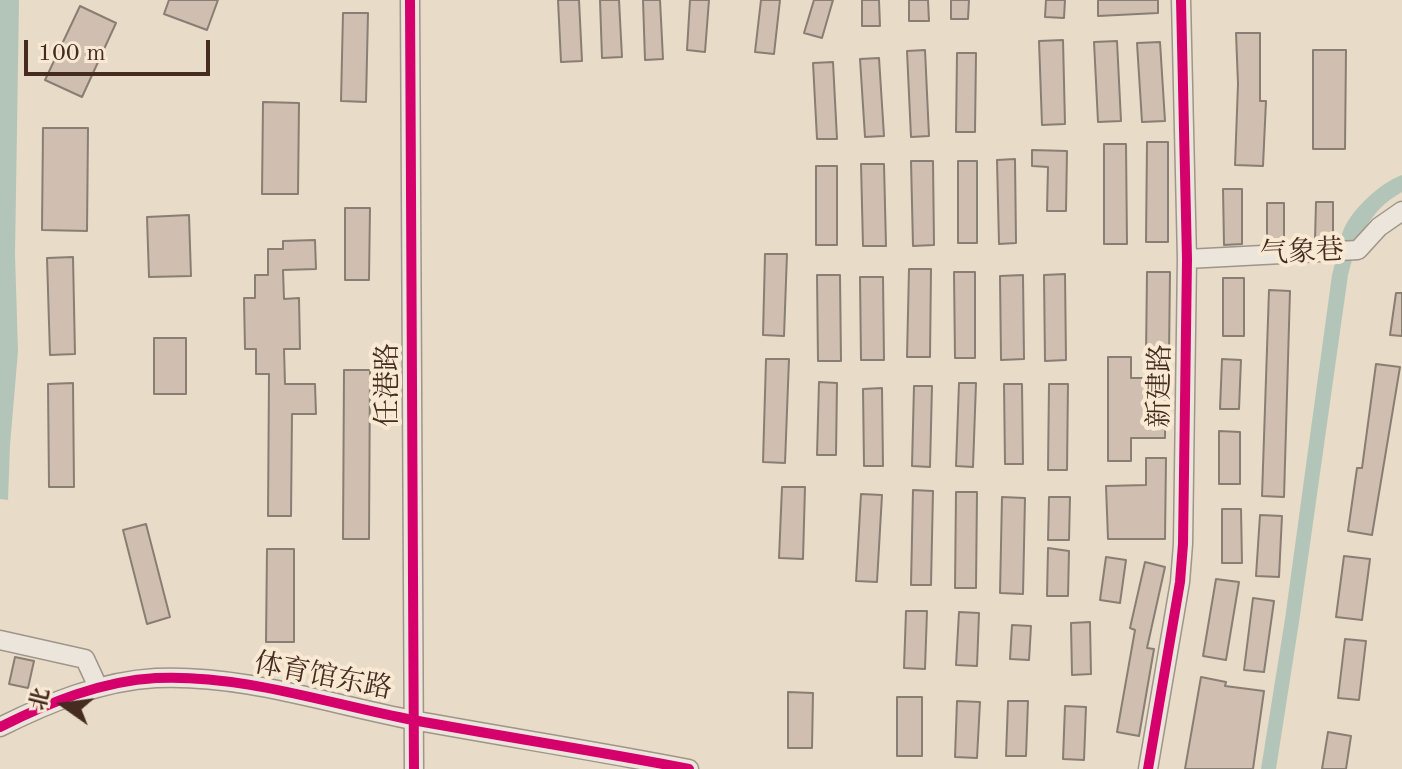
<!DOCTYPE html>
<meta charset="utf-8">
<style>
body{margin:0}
#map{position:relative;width:1402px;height:769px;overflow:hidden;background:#e8dbc8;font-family:"Old Standard TT","Noto Serif SC",serif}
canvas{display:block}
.north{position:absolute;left:24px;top:665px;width:80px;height:80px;-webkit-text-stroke:6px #f8e9d3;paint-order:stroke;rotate:284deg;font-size:22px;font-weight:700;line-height:32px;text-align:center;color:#462b21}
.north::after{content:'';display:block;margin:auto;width:28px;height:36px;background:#462b21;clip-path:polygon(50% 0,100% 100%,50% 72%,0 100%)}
.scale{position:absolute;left:24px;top:40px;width:186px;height:36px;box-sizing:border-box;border:4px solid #462b21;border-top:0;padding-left:10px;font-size:24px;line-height:28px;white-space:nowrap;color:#462b21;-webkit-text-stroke:6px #f8e9d3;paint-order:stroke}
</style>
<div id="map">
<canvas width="1402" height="769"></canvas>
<div class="north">北</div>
<div class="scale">100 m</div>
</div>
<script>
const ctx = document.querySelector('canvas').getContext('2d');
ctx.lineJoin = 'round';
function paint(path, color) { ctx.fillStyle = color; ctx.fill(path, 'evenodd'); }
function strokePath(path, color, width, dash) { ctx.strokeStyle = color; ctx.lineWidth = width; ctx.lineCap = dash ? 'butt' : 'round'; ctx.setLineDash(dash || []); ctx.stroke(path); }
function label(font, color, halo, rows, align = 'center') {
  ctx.font = font + ' "Old Standard TT","Noto Serif SC",serif'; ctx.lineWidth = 8; ctx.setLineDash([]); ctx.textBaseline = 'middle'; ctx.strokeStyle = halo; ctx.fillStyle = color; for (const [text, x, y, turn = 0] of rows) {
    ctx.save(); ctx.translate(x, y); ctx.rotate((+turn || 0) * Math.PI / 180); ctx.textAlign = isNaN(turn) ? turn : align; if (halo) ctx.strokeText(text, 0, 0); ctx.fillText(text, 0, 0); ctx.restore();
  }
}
paint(new Path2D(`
 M 0,0 L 19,0 L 15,255 L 18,351 L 10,445 L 8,500 L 0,499 Z
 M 1402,175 L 1402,192 C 1368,211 1357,240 1348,275 L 1299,622 L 1276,769 L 1261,769 L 1285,619 L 1332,275 C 1336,261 1338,245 1343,231 C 1352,209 1380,183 1402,175 Z`), '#b3c5b8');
const building = new Path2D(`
 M 169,0 L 218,0 L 207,30 L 164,14 Z
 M 558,0 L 579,0 L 582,61 L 561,62 Z
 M 600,0 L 619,0 L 622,57 L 602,58 Z
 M 643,0 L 660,0 L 663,59 L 645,60 Z
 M 690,0 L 709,0 L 705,52 L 687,50 Z
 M 761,0 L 780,0 L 774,54 L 755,52 Z
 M 814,0 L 833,0 L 822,38 L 804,33 Z
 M 862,0 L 879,0 L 880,26 L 862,26 Z
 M 909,0 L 928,0 L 929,21 L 909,21 Z
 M 951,0 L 969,0 L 968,19 L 951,19 Z
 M 1046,0 L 1065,0 L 1064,18 L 1045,17 Z
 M 1098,0 L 1158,0 L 1158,13 L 1098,16 Z
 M 80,6 L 116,23 L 82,97 L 45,80 Z
 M 343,13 L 368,13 L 366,102 L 341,101 Z
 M 1236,33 L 1260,33 L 1260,101 L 1266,101 L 1263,166 L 1235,165 L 1238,84 Z
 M 1063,40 L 1065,124 L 1042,125 L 1039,41 Z
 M 1117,41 L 1121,121 L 1098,122 L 1094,42 Z
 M 1160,42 L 1165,121 L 1142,122 L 1137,43 Z
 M 925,50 L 929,136 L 911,137 L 907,51 Z
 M 1313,50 L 1346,50 L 1345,149 L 1313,149 Z
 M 957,53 L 976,53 L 975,132 L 956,132 Z
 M 879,58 L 884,136 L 865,137 L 860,59 Z
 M 833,62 L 837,139 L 817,139 L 813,63 Z
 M 263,102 L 299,103 L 298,194 L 262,194 Z
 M 43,128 L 88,128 L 87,231 L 42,230 Z
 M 1147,142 L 1168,142 L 1168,242 L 1146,242 Z
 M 1104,144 L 1126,144 L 1127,244 L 1104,244 Z
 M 1032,150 L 1067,151 L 1066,211 L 1047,211 L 1048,167 L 1032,166 Z
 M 1015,159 L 1016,243 L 999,244 L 997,160 Z
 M 911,161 L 933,161 L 934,245 L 913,246 Z
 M 958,161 L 977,161 L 977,243 L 958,243 Z
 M 861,164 L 884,164 L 886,246 L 863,246 Z
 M 816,166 L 837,166 L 837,245 L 816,245 Z
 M 1223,189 L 1242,189 L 1242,244 L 1224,245 Z
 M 1316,202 L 1333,202 L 1333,239 L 1315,240 Z
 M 1267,203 L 1284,203 L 1284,242 L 1267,243 Z
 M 345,208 L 370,208 L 369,280 L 345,280 Z
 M 189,215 L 191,276 L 149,277 L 147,217 Z
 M 315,240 L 316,269 L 283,270 L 284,299 L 299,298 L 300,349 L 284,349 L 285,384 L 315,384 L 316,414 L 292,414 L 291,516 L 268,516 L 269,374 L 256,374 L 256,349 L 245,349 L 244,298 L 255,298 L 255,275 L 268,275 L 268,249 L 283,249 L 283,241 Z
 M 765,254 L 787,254 L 784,336 L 763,335 Z
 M 73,257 L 75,354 L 50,355 L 47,258 Z
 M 909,269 L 931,269 L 930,357 L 907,357 Z
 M 954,272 L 975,272 L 975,358 L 955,358 Z
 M 1147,272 L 1170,272 L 1169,356 L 1146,356 Z
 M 1065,274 L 1066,360 L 1045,361 L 1044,275 Z
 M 817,275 L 840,275 L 841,361 L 818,361 Z
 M 1023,275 L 1024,359 L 1001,360 L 1000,276 Z
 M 860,277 L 883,277 L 884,360 L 861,360 Z
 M 1223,278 L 1244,278 L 1244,336 L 1223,336 Z
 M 1269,290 L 1290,291 L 1284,497 L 1262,496 Z
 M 1396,293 L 1402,293 L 1402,336 L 1390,335 Z
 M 154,338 L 186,338 L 186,394 L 154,394 Z
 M 1108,357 L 1131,357 L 1131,378 L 1166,378 L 1165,438 L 1131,438 L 1131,461 L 1108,461 Z
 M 766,359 L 789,359 L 785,463 L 763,462 Z
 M 1222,359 L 1241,360 L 1239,409 L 1220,409 Z
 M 1376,364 L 1400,367 L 1372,535 L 1348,531 L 1357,468 L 1362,468 Z
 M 344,370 L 370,370 L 369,539 L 343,539 Z
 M 819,382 L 837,383 L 836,455 L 817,455 Z
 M 73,383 L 74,487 L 49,487 L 48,384 Z
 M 959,383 L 976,383 L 973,467 L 956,466 Z
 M 1004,384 L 1022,384 L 1023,464 L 1005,464 Z
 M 1049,384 L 1068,384 L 1067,470 L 1048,470 Z
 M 914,386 L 932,386 L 930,467 L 912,466 Z
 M 882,388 L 883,466 L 864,466 L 863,389 Z
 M 1219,431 L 1240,432 L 1240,484 L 1219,484 Z
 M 1146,458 L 1166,458 L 1165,539 L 1108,539 L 1106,486 L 1146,485 Z
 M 782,487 L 805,487 L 803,559 L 779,558 Z
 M 913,490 L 933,491 L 931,585 L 911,585 Z
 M 956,492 L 977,492 L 976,588 L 955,588 Z
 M 861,494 L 882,495 L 877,582 L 856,581 Z
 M 1002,497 L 1025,498 L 1023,594 L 1000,593 Z
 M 1049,497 L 1070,497 L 1069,540 L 1048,540 Z
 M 1222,509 L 1241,509 L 1242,563 L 1222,563 Z
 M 1260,515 L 1282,516 L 1279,577 L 1256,576 Z
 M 146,524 L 170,617 L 147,624 L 123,530 Z
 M 1048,548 L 1069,551 L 1068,596 L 1047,596 Z
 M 267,549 L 294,549 L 294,642 L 266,642 Z
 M 1344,556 L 1370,559 L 1362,620 L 1336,617 Z
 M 1106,557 L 1126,560 L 1120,603 L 1100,600 Z
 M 1145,562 L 1165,567 L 1147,648 L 1154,649 L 1139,736 L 1117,732 L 1135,630 L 1130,628 Z
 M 1216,579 L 1239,582 L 1226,660 L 1203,656 Z
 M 1253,598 L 1274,601 L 1264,672 L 1244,670 Z
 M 906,611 L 927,611 L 925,669 L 904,668 Z
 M 959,612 L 979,613 L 977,666 L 956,665 Z
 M 1090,622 L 1091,674 L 1072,675 L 1071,623 Z
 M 1012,625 L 1031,626 L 1029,660 L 1010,659 Z
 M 1345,639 L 1366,641 L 1359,700 L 1338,698 Z
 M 15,657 L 34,661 L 28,688 L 9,684 Z
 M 1201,677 L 1226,682 L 1225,686 L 1264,691 L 1253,769 L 1185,769 Z
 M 788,692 L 813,693 L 812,748 L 788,748 Z
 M 897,697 L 922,697 L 922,756 L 897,756 Z
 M 957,701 L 980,702 L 977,758 L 955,757 Z
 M 1008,701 L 1028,701 L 1026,756 L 1006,756 Z
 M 1065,706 L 1086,707 L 1084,760 L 1063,759 Z
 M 1328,732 L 1351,736 L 1346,769 L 1322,769 Z`);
paint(building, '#d0beb0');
strokePath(building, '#887e73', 2);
const minor = new Path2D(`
 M 410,0 L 414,769
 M 1187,259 L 1358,250 L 1379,227 L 1402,211
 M 0,640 L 85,659 L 98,687
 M 0,727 C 48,703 101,681 156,678 C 242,674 329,704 413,720 C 505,737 597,751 689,769
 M 1148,769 L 1180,582 L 1183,544 L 1187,259 L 1181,0`);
strokePath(minor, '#9f9589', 21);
strokePath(minor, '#ebe5dc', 18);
strokePath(new Path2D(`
 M 410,0 L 414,769
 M 0,727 C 48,703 101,681 156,678 C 242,674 329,704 413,720 C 505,737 597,751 689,769
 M 1148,769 L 1180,582 L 1183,544 L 1187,259 L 1181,0`), '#d6006c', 10);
label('28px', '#462b21', '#f8e9d3', [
 ["气象巷",1302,253,-3],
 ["任港路",389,385,-90],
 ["新建路",1161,386,-89],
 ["体育馆东路",323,677,11]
]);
</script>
